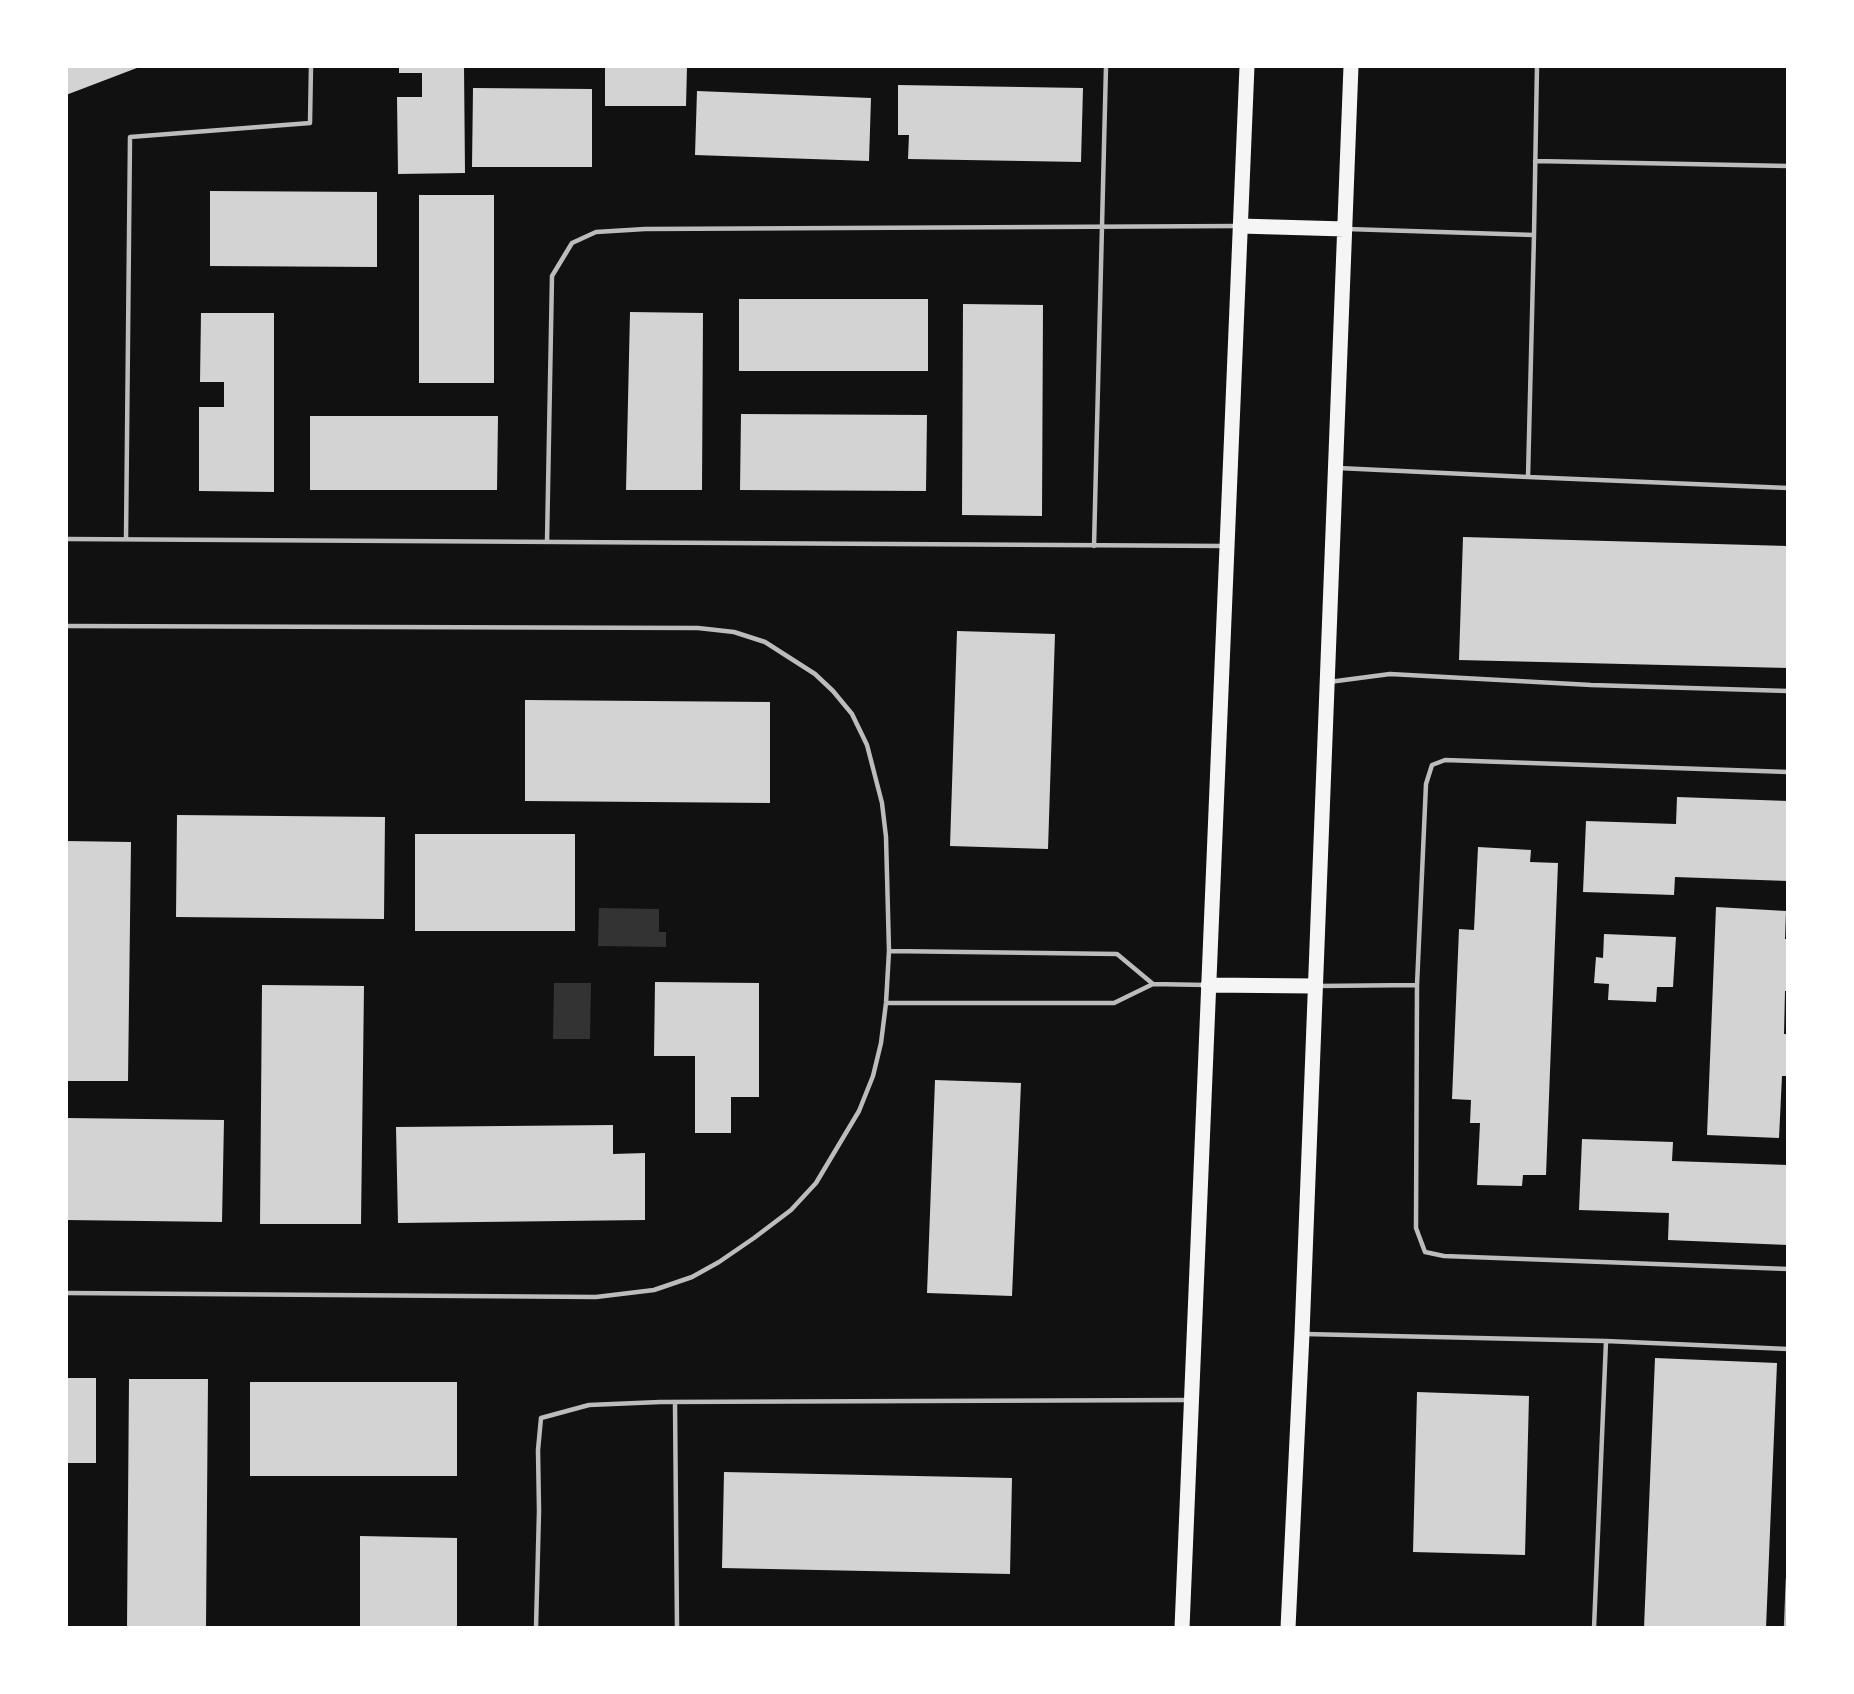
<!DOCTYPE html>
<style>
body{margin:0}
#map{position:relative;width:1854px;height:1694px;overflow:hidden;background:#111;font-family:Mulish,sans-serif}
canvas{display:block}
.frame{position:absolute;inset:0;border:68px solid #fff;pointer-events:none}
</style>
<div id="map">
<canvas width="1854" height="1694"></canvas>
<div class="frame"></div>
</div>
<script>
const ctx = document.querySelector('canvas').getContext('2d');
ctx.lineJoin = 'round';
function paint(path, color) { ctx.fillStyle = color; ctx.fill(path, 'evenodd'); }
function strokePath(path, color, width, dash) { ctx.strokeStyle = color; ctx.lineWidth = width; ctx.lineCap = dash ? 'butt' : 'round'; ctx.setLineDash(dash || []); ctx.stroke(path); }
paint(new Path2D(`
 M 599,908 L 659,909 L 659,932 L 666,932 L 666,947 L 598,946 Z
 M 554,983 L 591,983 L 590,1039 L 553,1039 Z`), '#333');
paint(new Path2D(`
 M 66,66 L 142,66 L 66,95 Z
 M 399,66 L 464,66 L 465,173 L 398,174 L 397,97 L 422,97 L 422,73 L 399,73 Z
 M 605,66 L 687,66 L 686,106 L 605,106 Z
 M 898,85 L 1083,88 L 1081,162 L 908,159 L 909,135 L 898,135 Z
 M 473,88 L 592,89 L 592,167 L 472,167 Z
 M 697,91 L 871,98 L 869,161 L 695,155 Z
 M 210,191 L 377,192 L 377,267 L 210,266 Z
 M 419,195 L 494,195 L 494,383 L 419,383 Z
 M 739,299 L 928,299 L 928,371 L 739,371 Z
 M 963,304 L 1043,305 L 1042,516 L 962,515 Z
 M 630,312 L 703,313 L 702,490 L 626,490 Z
 M 201,313 L 274,313 L 274,492 L 199,491 L 199,407 L 224,407 L 224,382 L 200,382 Z
 M 741,414 L 927,415 L 926,491 L 740,490 Z
 M 310,416 L 498,416 L 497,490 L 310,490 Z
 M 1463,537 L 1788,546 L 1788,668 L 1459,660 Z
 M 957,631 L 1055,634 L 1048,849 L 950,846 Z
 M 525,700 L 770,702 L 770,803 L 525,801 Z
 M 1677,797 L 1788,801 L 1788,881 L 1675,877 L 1674,895 L 1583,892 L 1586,821 L 1676,824 Z
 M 177,815 L 385,817 L 384,919 L 176,917 Z
 M 415,834 L 575,834 L 575,931 L 415,931 Z
 M 66,841 L 131,842 L 128,1081 L 66,1081 Z
 M 1478,847 L 1531,850 L 1530,862 L 1558,863 L 1546,1175 L 1523,1175 L 1522,1186 L 1477,1185 L 1480,1123 L 1470,1123 L 1471,1100 L 1452,1099 L 1459,929 L 1474,930 Z
 M 1716,907 L 1786,911 L 1785,939 L 1788,939 L 1788,991 L 1785,991 L 1784,1034 L 1788,1034 L 1788,1076 L 1782,1076 L 1779,1138 L 1707,1135 Z
 M 1604,934 L 1676,937 L 1673,987 L 1657,987 L 1656,1002 L 1608,1000 L 1609,984 L 1594,983 L 1596,957 L 1603,958 Z
 M 655,982 L 759,983 L 759,1097 L 731,1097 L 731,1133 L 695,1133 L 695,1056 L 654,1056 Z
 M 262,985 L 364,986 L 361,1224 L 260,1224 Z
 M 935,1080 L 1021,1083 L 1012,1296 L 927,1293 Z
 M 66,1118 L 224,1120 L 222,1222 L 66,1220 Z
 M 613,1125 L 613,1154 L 645,1153 L 645,1220 L 398,1223 L 396,1127 Z
 M 1582,1139 L 1673,1142 L 1672,1161 L 1788,1165 L 1788,1245 L 1668,1240 L 1669,1213 L 1579,1210 Z
 M 1655,1358 L 1777,1363 L 1766,1628 L 1644,1628 Z
 M 66,1378 L 96,1378 L 96,1463 L 66,1463 Z
 M 129,1379 L 208,1379 L 206,1628 L 127,1628 Z
 M 250,1382 L 457,1382 L 457,1476 L 250,1476 Z
 M 1417,1392 L 1529,1396 L 1525,1555 L 1413,1552 Z
 M 724,1472 L 1012,1478 L 1010,1574 L 722,1568 Z
 M 360,1536 L 457,1538 L 457,1628 L 360,1628 Z`), '#d3d3d3');
strokePath(new Path2D(`
 M 1535,161 L 1788,166
 M 1347,229 L 1534,235 L 1537,66
 M 1534,235 L 1528,477 L 1788,488
 M 1338,468 L 1528,477
 M 66,539 L 1224,546
 M 126,539 L 130,137 L 310,123 L 311,66
 M 547,542 L 552,276 L 572,243 L 596,232 L 645,229 L 1238,226
 M 1094,546 L 1106,66
 M 66,626 L 698,628 L 734,632 L 765,642 L 815,674 L 833,691 L 852,714 L 867,745 L 882,803 L 886,837 L 889,951 L 886,1003 L 881,1043 L 873,1076 L 859,1111 L 816,1183 L 791,1210 L 754,1238 L 719,1262 L 692,1277 L 654,1290 L 596,1297 L 66,1293
 M 1329,682 L 1390,674 L 1591,685 L 1788,691
 M 889,951 L 1117,954 L 1153,984
 M 1417,985 L 1416,1228 L 1425,1252 L 1444,1256 L 1788,1269
 M 1317,986 L 1417,985 L 1426,784 L 1432,765 L 1445,760 L 1788,772
 M 886,1003 L 1114,1003 L 1153,984 L 1206,985
 M 1305,1334 L 1606,1341 L 1594,1628
 M 1606,1341 L 1788,1349
 M 675,1402 L 677,1628
 M 536,1628 L 539,1511 L 538,1450 L 541,1418 L 589,1405 L 660,1402 L 1188,1400
 M 1786,1628 L 1788,1579`), '#bcbcbc', 4.5);
strokePath(new Path2D(`
 M 1240,226 L 1345,229
 M 1208,985 L 1314,986
 M 1182,1628 L 1247,66
 M 1288,1628 L 1302,1334 L 1351,66`), '#f5f5f5', 15);
</script>
